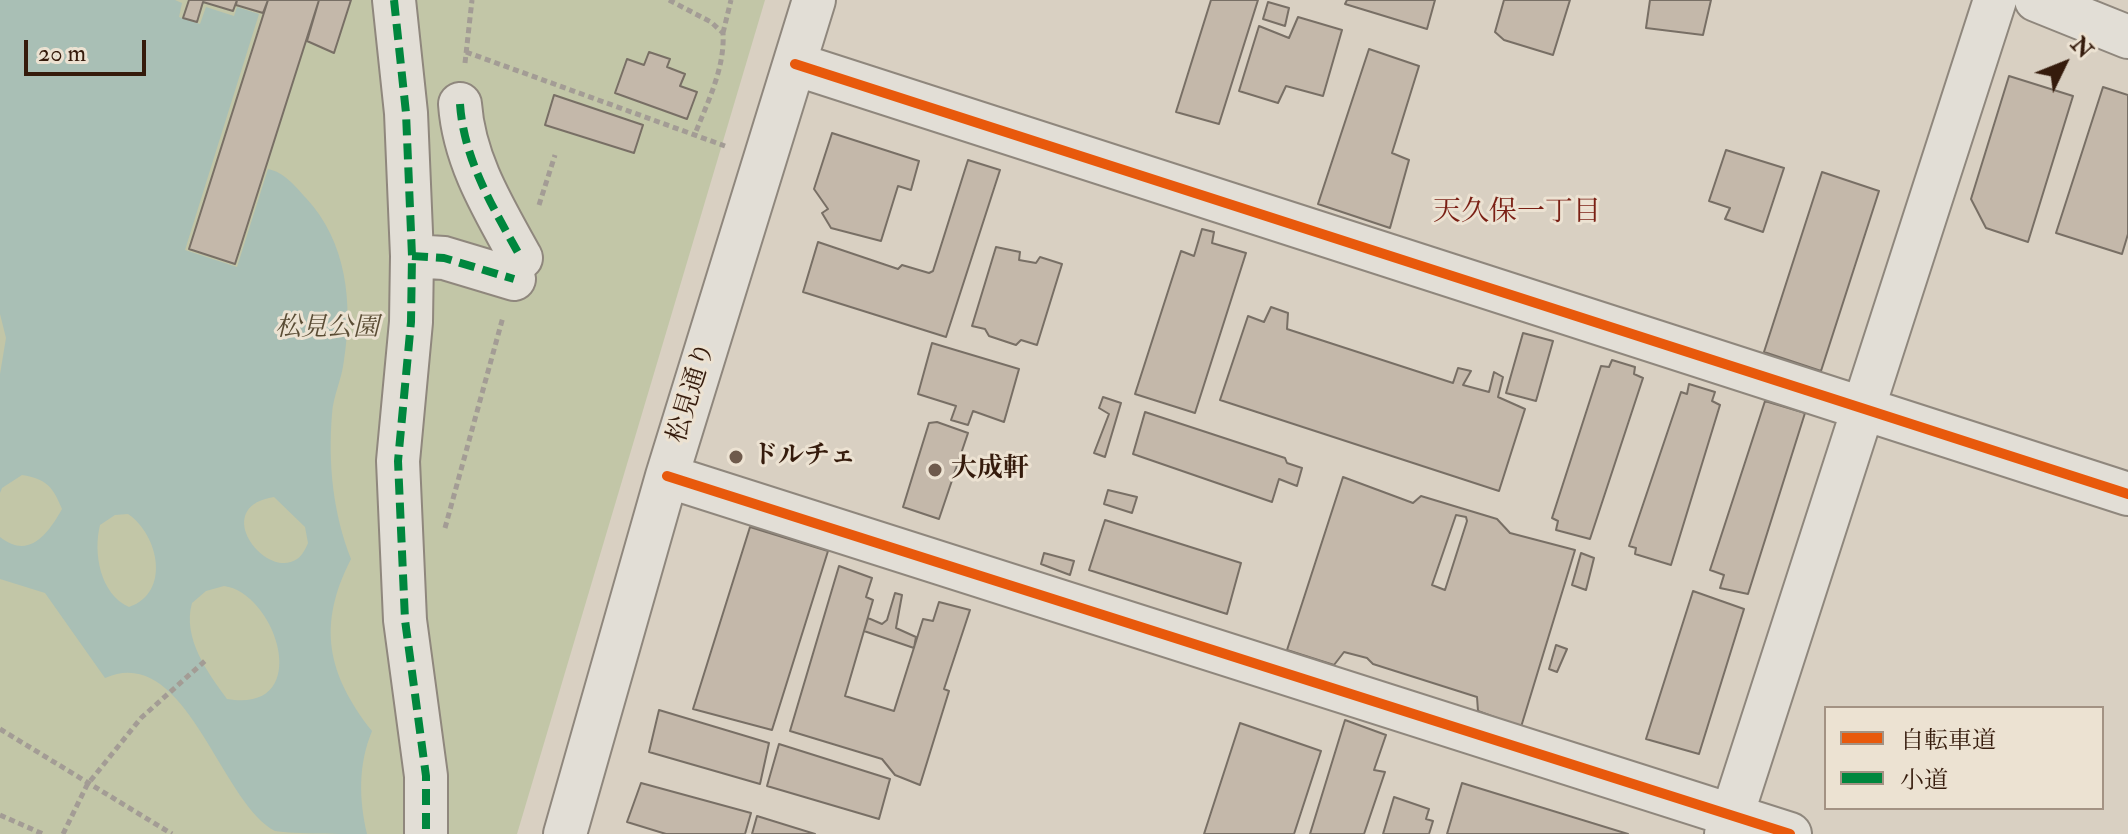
<!DOCTYPE html>
<meta charset="utf-8">
<style>
body{margin:0}
#map{position:relative;width:2128px;height:834px;overflow:hidden;background:#d9d0c2;font-family:"IM FELL Double Pica","Noto Serif JP",serif}
canvas{display:block}
.legend{position:absolute;left:1824px;top:706px;width:280px;height:104px;box-sizing:border-box;background:#ece2d2;border:2px solid #a39283;margin:0;padding:10px 14px;list-style:none;font-size:24px;color:#351b0c}
.legend li{display:flex;align-items:center;gap:16px;height:40px}
.legend b{width:40px;border:2px solid #a39283}
.north{position:absolute;left:2024px;top:24px;width:80px;height:80px;-webkit-text-stroke:6px #ece2d2;paint-order:stroke;rotate:47deg;font-size:22px;font-weight:700;line-height:32px;text-align:center;color:#351b0c}
.north::after{content:'';display:block;margin:auto;width:28px;height:36px;background:#351b0c;clip-path:polygon(50% 0,100% 100%,50% 72%,0 100%)}
.scale{position:absolute;left:24px;top:40px;width:122px;height:36px;box-sizing:border-box;border:4px solid #351b0c;border-top:0;padding-left:10px;font-size:24px;line-height:28px;white-space:nowrap;color:#351b0c;-webkit-text-stroke:6px #ece2d2;paint-order:stroke}
</style>
<div id="map">
<canvas width="2128" height="834"></canvas>
<ul class="legend">
<li><b style="height:10px;background:#e8590c"></b>自転車道</li>
<li><b style="height:10px;background:#00873e"></b>小道</li>
</ul>
<div class="north">N</div>
<div class="scale">20 m</div>
</div>
<script>
const ctx = document.querySelector('canvas').getContext('2d');
ctx.lineJoin = 'round';
function paint(path, color) { ctx.fillStyle = color; ctx.fill(path, 'evenodd'); }
function strokePath(path, color, width, dash) { ctx.strokeStyle = color; ctx.lineWidth = width; ctx.lineCap = dash ? 'butt' : 'round'; ctx.setLineDash(dash || []); ctx.stroke(path); }
function label(font, color, halo, rows, align = 'center') {
  ctx.font = font + ' "IM FELL Double Pica","Noto Serif JP",serif'; ctx.lineWidth = 6; ctx.setLineDash([]); ctx.textBaseline = 'middle'; ctx.strokeStyle = halo; ctx.fillStyle = color; for (const [text, x, y, turn = 0] of rows) {
    ctx.save(); ctx.translate(x, y); ctx.rotate((+turn || 0) * Math.PI / 180); ctx.textAlign = isNaN(turn) ? turn : align; if (halo) ctx.strokeText(text, 0, 0); ctx.fillText(text, 0, 0); ctx.restore();
  }
}
paint(new Path2D(`
 M 0,0 L 765,0 L 517,834 L 0,834 Z`), '#c2c6a7');
paint(new Path2D(`
 M 0,0 L 175,0 L 182,3 L 179,17 L 200,24 L 206,7 L 234,16 L 237,7 L 259,14 L 185,250 L 237,267 L 268,169 C 284,172 296,187 306,198 C 347,242 353,304 344,360 C 342,379 333,396 332,414 C 328,464 333,513 351,559 C 317,625 327,674 372,731 C 358,765 359,799 367,834 C 345,834 294,834 275,831 C 219,801 186,642 105,678 L 45,593 L 0,579 L 0,537 C 29,560 48,534 62,509 C 53,487 47,479 22,475 L 2,488 L 0,493 L 0,374 L 6,338 L 0,314 ZM 274,497 L 305,527 L 308,543 C 306,548 302,556 297,559 C 266,581 209,507 274,497 ZM 128,514 C 159,535 171,593 129,607 C 100,594 93,553 100,525 L 115,515 ZM 224,586 C 277,593 315,714 227,699 C 208,673 182,638 192,603 L 206,591 Z`), '#a9bfb5');
const building = new Path2D(`
 M 189,0 L 237,0 L 233,11 L 203,2 L 197,22 L 183,18 Z
 M 237,0 L 268,0 L 263,13 L 236,5 Z
 M 268,0 L 319,0 L 235,264 L 189,249 Z
 M 319,0 L 351,0 L 334,53 L 307,41 Z
 M 1211,0 L 1258,0 L 1219,124 L 1176,112 Z
 M 1347,0 L 1435,0 L 1427,29 L 1345,4 Z
 M 1504,0 L 1570,0 L 1553,55 L 1504,40 L 1495,32 Z
 M 1650,0 L 1711,0 L 1703,35 L 1646,28 Z
 M 1268,2 L 1289,8 L 1285,26 L 1263,19 Z
 M 1298,17 L 1342,30 L 1323,96 L 1286,86 L 1278,103 L 1239,91 L 1259,26 L 1289,38 Z
 M 1369,49 L 1419,66 L 1392,153 L 1409,160 L 1390,228 L 1318,204 Z
 M 649,52 L 670,59 L 667,67 L 685,74 L 680,86 L 697,92 L 687,119 L 615,93 L 627,59 L 644,65 Z
 M 2009,76 L 2073,96 L 2028,242 L 1986,228 L 1971,199 Z
 M 2103,87 L 2128,95 L 2128,234 L 2122,254 L 2056,233 Z
 M 554,95 L 643,125 L 634,153 L 545,125 Z
 M 832,133 L 919,161 L 911,190 L 898,186 L 881,241 L 831,228 L 822,213 L 828,209 L 814,189 Z
 M 1726,150 L 1784,168 L 1763,232 L 1725,219 L 1730,208 L 1709,201 Z
 M 968,160 L 1000,170 L 946,337 L 803,292 L 818,242 L 898,269 L 902,265 L 929,273 L 933,271 Z
 M 1822,172 L 1879,191 L 1821,371 L 1764,352 Z
 M 1202,229 L 1214,232 L 1212,243 L 1246,253 L 1195,413 L 1135,394 L 1181,251 L 1194,256 Z
 M 996,247 L 1020,252 L 1019,260 L 1036,263 L 1040,257 L 1062,264 L 1037,345 L 1021,340 L 1016,345 L 989,336 L 985,329 L 972,326 Z
 M 1271,307 L 1288,313 L 1287,329 L 1453,383 L 1458,368 L 1471,371 L 1463,385 L 1489,392 L 1494,372 L 1503,377 L 1498,397 L 1525,409 L 1499,491 L 1220,400 L 1248,316 L 1264,322 Z
 M 1523,333 L 1553,341 L 1536,401 L 1506,393 Z
 M 932,343 L 1019,369 L 1004,422 L 973,411 L 968,425 L 951,420 L 956,406 L 918,394 Z
 M 1612,360 L 1635,367 L 1634,374 L 1643,378 L 1590,539 L 1556,530 L 1558,521 L 1552,518 L 1601,366 L 1609,367 Z
 M 1689,384 L 1715,392 L 1712,401 L 1720,405 L 1671,565 L 1635,554 L 1636,548 L 1629,546 L 1681,392 L 1687,394 Z
 M 1103,397 L 1121,403 L 1105,457 L 1094,453 L 1109,414 L 1099,408 Z
 M 1765,401 L 1805,413 L 1748,594 L 1720,588 L 1724,575 L 1710,570 Z
 M 1145,412 L 1285,458 L 1287,463 L 1302,468 L 1297,486 L 1279,479 L 1272,502 L 1133,454 Z
 M 937,422 L 968,433 L 939,519 L 903,507 L 929,423 Z
 M 1343,477 L 1413,503 L 1421,496 L 1497,519 L 1510,533 L 1575,550 L 1521,727 L 1478,711 L 1477,697 L 1373,664 L 1367,658 L 1344,652 L 1334,665 L 1287,650 ZM 1456,515 L 1466,517 L 1467,521 L 1445,590 L 1432,585 Z
 M 1108,490 L 1137,497 L 1132,513 L 1104,504 Z
 M 1105,520 L 1241,563 L 1227,614 L 1089,570 Z
 M 750,527 L 828,551 L 772,730 L 693,709 Z
 M 1044,553 L 1074,561 L 1070,575 L 1041,564 Z
 M 1581,553 L 1594,558 L 1586,590 L 1572,585 Z
 M 839,566 L 872,578 L 866,597 L 873,600 L 845,696 L 894,711 L 923,619 L 933,621 L 939,602 L 970,610 L 944,689 L 949,691 L 920,785 L 895,775 L 882,759 L 790,731 Z
 M 1693,591 L 1744,609 L 1699,754 L 1646,739 Z
 M 895,593 L 902,595 L 896,628 L 916,637 L 914,648 L 864,631 L 868,618 L 882,624 L 887,620 Z
 M 1556,645 L 1567,649 L 1557,672 L 1549,669 Z
 M 659,710 L 769,743 L 760,784 L 649,752 Z
 M 1345,720 L 1386,735 L 1374,770 L 1385,772 L 1364,834 L 1310,834 Z
 M 1240,723 L 1321,751 L 1294,834 L 1204,834 Z
 M 779,744 L 890,779 L 879,819 L 767,786 Z
 M 641,783 L 751,813 L 745,834 L 666,834 L 627,822 Z
 M 1462,783 L 1628,834 L 1447,834 Z
 M 1394,797 L 1429,809 L 1426,819 L 1433,821 L 1429,834 L 1383,834 Z
 M 757,816 L 815,834 L 752,834 Z`);
paint(building, '#c4b8aa');
strokePath(building, '#786f65', 2);
const minor = new Path2D(`
 M 394,0 L 406,113 L 412,256 L 411,322 L 398,461 L 405,620 L 426,776 L 426,834
 M 2036,0 L 2128,37
 M 795,64 L 2128,494
 M 460,104 C 464,161 494,209 521,258
 M 412,256 L 444,258 L 514,279
 M 667,476 L 1790,834
 M 565,834 L 667,476 L 814,0
 M 1726,834 L 1995,0`);
strokePath(minor, '#8f877d', 46);
strokePath(new Path2D(`
 M 669,0 L 711,22 L 723,33 C 725,68 708,101 695,134
 M 723,33 L 731,0
 M 466,52 L 725,146
 M 465,63 L 472,0
 M 539,205 L 555,155
 M 445,528 L 503,317
 M 0,729 L 172,834
 M 0,815 L 43,834
 M 63,834 L 87,785 L 141,718 L 206,660`), '#a39c95', 5, [6, 4]);
strokePath(minor, '#e2ded6', 42);
strokePath(new Path2D(`
 M 394,0 L 406,113 L 412,256 L 411,322 L 398,461 L 405,620 L 426,776 L 426,834
 M 460,104 C 464,161 494,209 521,258
 M 412,256 L 444,258 L 514,279`), '#00873e', 8, [16, 8]);
strokePath(new Path2D(`
 M 795,64 L 2128,494
 M 667,476 L 1790,834`), '#e8590c', 10);
for (const [x, y, r, color] of [
 [736,457,8,"#6e5a4c"],
 [935,470,8,"#6e5a4c"]
]) { const dot = new Path2D(); dot.arc(x, y, r, 0, 2 * Math.PI); ctx.fillStyle = color; ctx.fill(dot); strokePath(dot, '#ece2d2', 3); }
label('italic 26px', '#5a4c34', '#ece2d2', [
 ["松見公園",327,329]
]);
label('26px', '#351b0c', '#ece2d2', [
 ["松見通り",693,393,-73]
]);
label('bold 26px', '#351b0c', '#ece2d2', [
 ["ドルチェ",752,457],
 ["大成軒",951,470]
], 'left');
label('28px', '#7a1f14', '#ece2d2', [
 ["天久保一丁目",1517,214]
]);
</script>
